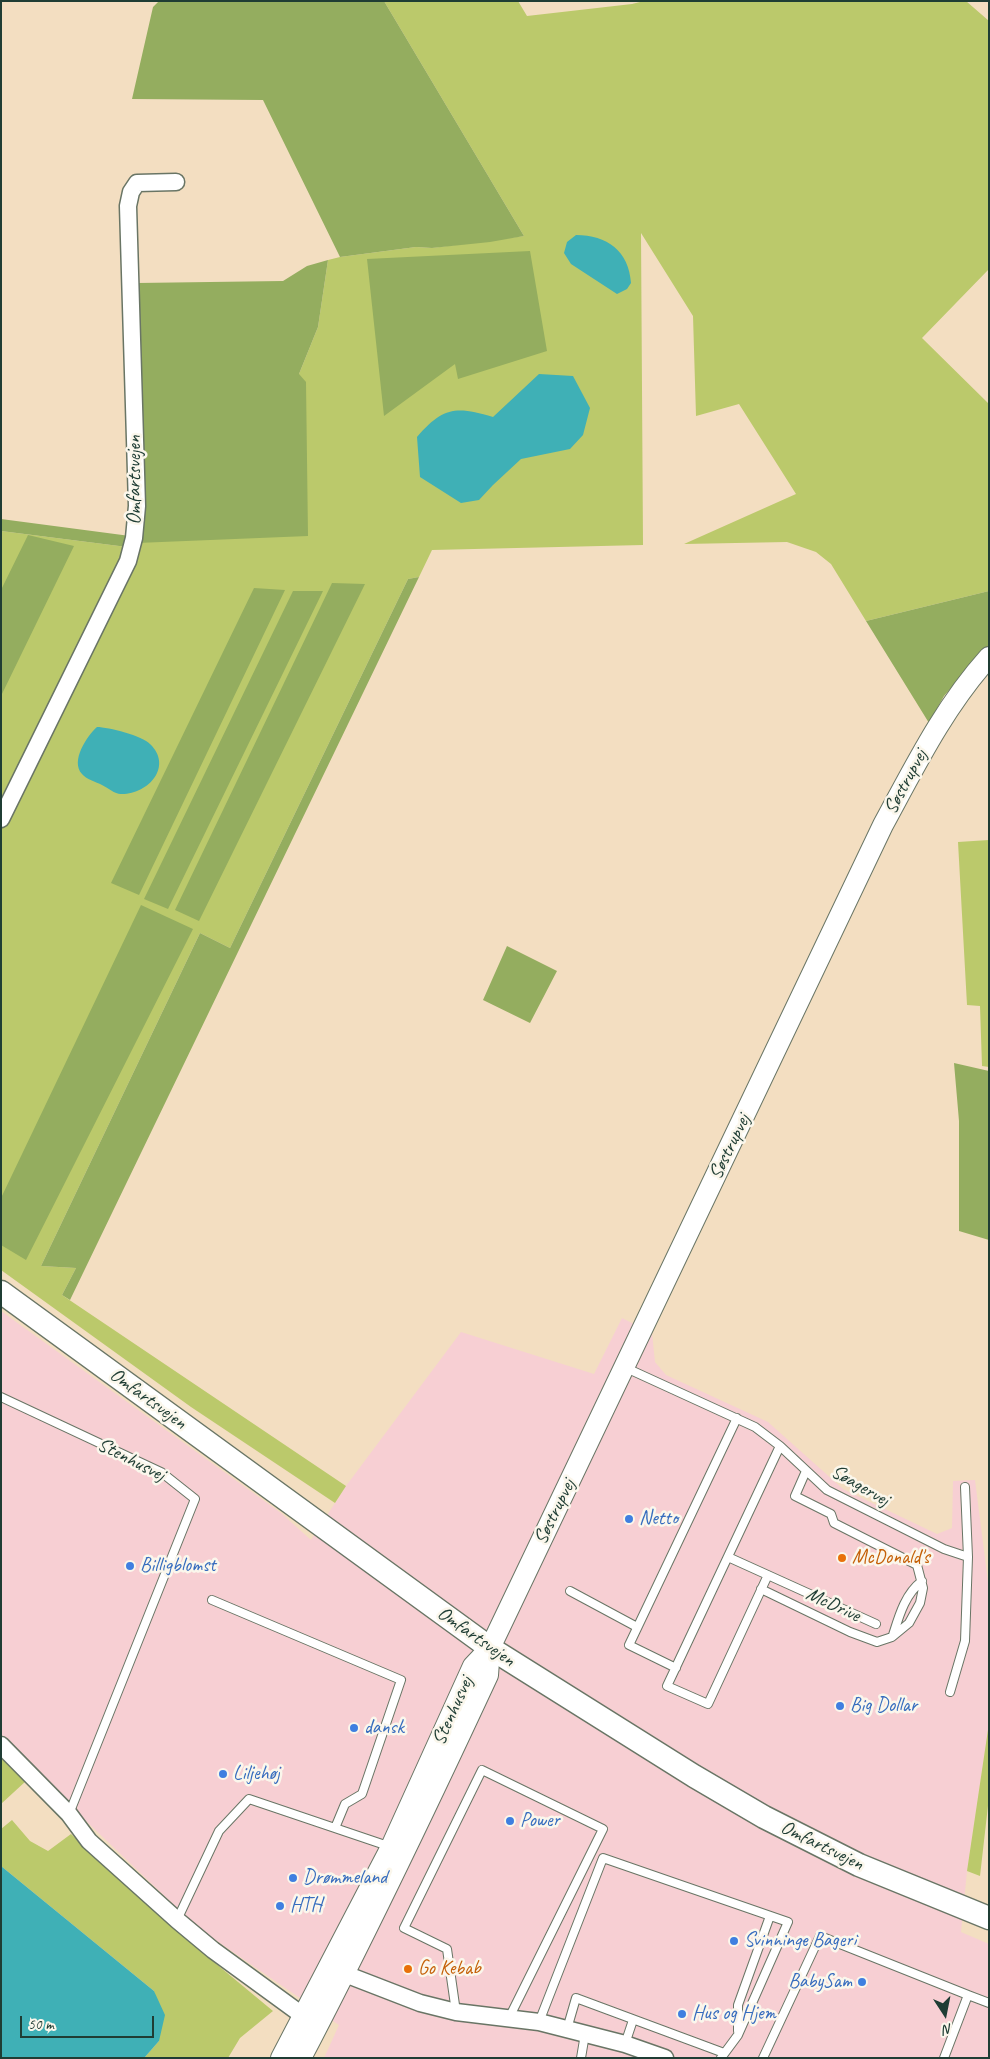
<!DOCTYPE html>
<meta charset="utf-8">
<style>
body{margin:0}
#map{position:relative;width:990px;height:2059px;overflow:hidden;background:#f3dec1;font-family:Caveat,sans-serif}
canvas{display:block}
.frame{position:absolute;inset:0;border:2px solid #1f3d34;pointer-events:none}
.north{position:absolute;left:920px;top:1989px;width:50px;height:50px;-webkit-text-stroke:4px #fbf7ec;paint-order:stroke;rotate:169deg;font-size:14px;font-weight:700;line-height:20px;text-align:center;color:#1f3d34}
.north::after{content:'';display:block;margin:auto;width:18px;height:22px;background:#1f3d34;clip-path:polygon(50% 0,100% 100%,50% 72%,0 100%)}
.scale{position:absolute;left:20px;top:2016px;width:134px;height:22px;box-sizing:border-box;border:2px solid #1f3d34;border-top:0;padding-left:6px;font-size:15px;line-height:18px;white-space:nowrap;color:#1f3d34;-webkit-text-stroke:4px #fbf7ec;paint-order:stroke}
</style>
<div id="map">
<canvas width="990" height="2059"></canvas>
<div class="frame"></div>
<div class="north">N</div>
<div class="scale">50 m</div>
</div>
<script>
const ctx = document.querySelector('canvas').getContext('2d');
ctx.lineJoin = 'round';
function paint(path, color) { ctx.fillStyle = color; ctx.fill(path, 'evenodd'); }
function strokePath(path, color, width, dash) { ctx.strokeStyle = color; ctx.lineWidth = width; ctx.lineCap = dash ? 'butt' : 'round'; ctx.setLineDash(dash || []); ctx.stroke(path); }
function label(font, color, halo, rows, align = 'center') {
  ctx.font = font + ' Caveat,sans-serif'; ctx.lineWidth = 5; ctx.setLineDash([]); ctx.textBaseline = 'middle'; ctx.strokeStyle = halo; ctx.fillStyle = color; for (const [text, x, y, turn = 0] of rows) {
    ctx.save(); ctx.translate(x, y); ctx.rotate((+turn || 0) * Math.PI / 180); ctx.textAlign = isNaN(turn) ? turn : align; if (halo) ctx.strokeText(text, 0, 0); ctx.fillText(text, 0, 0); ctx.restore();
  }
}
paint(new Path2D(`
 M 1,1311 L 281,1513 L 311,1540 L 346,1486 L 461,1332 L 594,1374 L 622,1318 L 652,1333 L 655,1362 L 666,1375 L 768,1422 L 843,1489 L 937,1534 L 952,1528 L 953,1481 L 975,1480 L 989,1590 L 989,1723 L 967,1871 L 961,1932 L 989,1944 L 989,2058 L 324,2058 L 339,2025 L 198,1928 L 87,1822 L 1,1734 Z`), '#f7cfd3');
paint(new Path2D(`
 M 384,1 L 518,1 L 527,16 L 632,4 L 644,1 L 966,1 L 989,21 L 989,269 L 922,338 L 989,404 L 989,591 L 866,621 L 831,564 L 816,552 L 787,542 L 684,544 L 796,494 L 739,404 L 696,416 L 693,316 L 641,233 L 643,545 L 432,550 L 419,577 L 408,579 L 230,948 L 200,933 L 41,1266 L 76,1268 L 62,1295 L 346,1486 L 335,1503 L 191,1407 L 1,1270 L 1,830 L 114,603 L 137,543 L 299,374 L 318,327 L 328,260 L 340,257 L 416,247 L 432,248 L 524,236 Z
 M 1,531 L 127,547 L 122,561 L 1,798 Z
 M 989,840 L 989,1067 L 982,1066 L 980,1006 L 967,1005 L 958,842 Z
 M 989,1723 L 989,1797 L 980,1876 L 967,1871 Z
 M 1,1750 L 26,1781 L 1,1804 Z
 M 12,1820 L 30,1841 L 48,1851 L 71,1834 L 185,1938 L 273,2011 L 240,2038 L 228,2058 L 144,2058 L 159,2041 L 154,1991 L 1,1866 L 1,1829 Z`), '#bbc96b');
paint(new Path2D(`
 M 159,1 L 384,1 L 524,236 L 490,242 L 432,248 L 416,247 L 340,257 L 263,100 L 132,99 L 153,7 Z
 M 530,251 L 547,351 L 458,379 L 455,364 L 384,416 L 367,259 Z
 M 328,260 L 318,327 L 299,374 L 306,382 L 308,536 L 137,543 L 137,283 L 283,281 L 307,266 Z
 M 1,519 L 130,536 L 127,547 L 1,531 Z
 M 28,535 L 74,546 L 1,696 L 1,590 Z
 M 419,577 L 70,1300 L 62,1295 L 76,1268 L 41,1266 L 200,933 L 230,948 L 408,579 Z
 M 332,583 L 365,584 L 199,921 L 175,910 Z
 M 254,588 L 285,590 L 139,895 L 111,883 Z
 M 293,591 L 323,591 L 168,909 L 144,899 Z
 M 989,591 L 989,645 L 944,696 L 929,723 L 866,621 Z
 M 141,905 L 193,929 L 26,1260 L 1,1245 L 1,1198 Z
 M 507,946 L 557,971 L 530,1023 L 483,1000 Z
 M 954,1063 L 989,1071 L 989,1240 L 959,1231 L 959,1121 Z`), '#94ad5f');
paint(new Path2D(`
 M 576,235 C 607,235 629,251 631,283 L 627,289 L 617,294 L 571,264 L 564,253 L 567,242 Z
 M 539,374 L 573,376 L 590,408 L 583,435 L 570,449 L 521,459 L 493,485 L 479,500 L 461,503 L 420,477 L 417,437 C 443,407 456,406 493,417 Z
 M 97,727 C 108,727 143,736 150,744 C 173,766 149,794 122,794 C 116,795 108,788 102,785 C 96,782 86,779 82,774 C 70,761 87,736 97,727 Z
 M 1,1866 L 154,1991 L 165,2015 L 159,2041 L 145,2057 L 1,2058 Z`), '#3fb0b6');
const service = new Path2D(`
 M 624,1367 L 755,1427 L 780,1446 L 827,1490 L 944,1549 L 968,1557 L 965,1641 L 950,1692
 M 1,1397 L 161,1472 L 195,1499 L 69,1814
 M 965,1487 L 968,1557
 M 728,1557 L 876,1624
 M 768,1575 L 708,1704 L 667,1686 L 780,1446
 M 761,1589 L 850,1632 L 877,1642 L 892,1637 L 909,1623 L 920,1603 L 923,1588 L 917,1565 L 834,1523 L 831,1514 L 795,1496 L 806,1471
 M 570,1591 L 637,1627
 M 212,1600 L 401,1680 L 362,1794 L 345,1804 L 335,1828
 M 893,1635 C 899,1616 905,1594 922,1581
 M 676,1668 L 629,1645 L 737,1418
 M 177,1920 L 219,1831 L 249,1799 L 391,1847
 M 456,2012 L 447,1949 L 404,1928 L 482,1770 L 603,1829 L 509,2018
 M 539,2022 L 603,1858 L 788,1922 L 738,2035 L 721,2058
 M 567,2029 L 576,1998 L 724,2053
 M 738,2031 L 738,2005 L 770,1916
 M 625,2044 L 633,2020
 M 581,2058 L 585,2034
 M 763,2058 L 820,1936 L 968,1995
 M 944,2058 L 968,1995 L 989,2003`);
const minor = new Path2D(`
 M 1,819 L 128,561 L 134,538 L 137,506 L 128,206 L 131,192 L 137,183 L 176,182
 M 1,1745 L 69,1814 L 89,1841 L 177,1920 L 213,1950 L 298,2012 L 314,2021
 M 334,1967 L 345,1974 L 420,2003 L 456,2012 L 539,2022 L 625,2044 L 665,2058`);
const tertiary = new Path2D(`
 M 281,2058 L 391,1847 L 473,1666 L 490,1648 L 883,825 C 915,766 944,707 989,657
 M 301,2058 C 367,1932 428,1804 488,1675 L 490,1648`);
const secondary = new Path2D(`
 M 1,1292 L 490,1648 L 694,1776 L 764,1817 L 859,1865 L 989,1918`);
strokePath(service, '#697565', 10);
strokePath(minor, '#697565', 19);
strokePath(tertiary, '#697565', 22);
strokePath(secondary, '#697565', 25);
strokePath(service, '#fff', 8);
strokePath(minor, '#fff', 16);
strokePath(tertiary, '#fff', 20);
strokePath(secondary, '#fff', 22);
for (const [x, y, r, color] of [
 [629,1519,5,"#3f7fe0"],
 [842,1558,5,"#e8710a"],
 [130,1566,5,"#3f7fe0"],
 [840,1706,5,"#3f7fe0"],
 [354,1728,5,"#3f7fe0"],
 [223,1774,5,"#3f7fe0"],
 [510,1821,5,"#3f7fe0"],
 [293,1878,5,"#3f7fe0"],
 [280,1906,5,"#3f7fe0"],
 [734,1941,5,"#3f7fe0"],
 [408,1969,5,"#e8710a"],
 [862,1982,5,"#3f7fe0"],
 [682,2014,5,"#3f7fe0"]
]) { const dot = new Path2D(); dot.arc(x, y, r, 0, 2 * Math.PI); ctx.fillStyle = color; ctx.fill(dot); strokePath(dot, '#fbf7ec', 2); }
label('20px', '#1f3d34', '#fbf7ec', [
 ["Omfartsvejen",135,480,-90],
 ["Søstrupvej",906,782,-62],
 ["Søstrupvej",730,1147,-64],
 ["Omfartsvejen",148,1399,36],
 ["Stenhusvej",131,1460,27],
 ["Søagervej",860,1486,30],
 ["Søstrupvej",555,1512,-64],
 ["McDrive",833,1605,25],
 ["Omfartsvejen",476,1637,35],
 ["Stenhusvej",453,1711,-66],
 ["Omfartsvejen",822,1846,26]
]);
label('20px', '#366cbe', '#fbf7ec', [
 ["Netto",639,1519],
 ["Billigblomst",140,1566],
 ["Big Dollar",850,1706],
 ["dansk",364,1728],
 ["Liljehøj",233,1774],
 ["Power",520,1821],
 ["Drømmeland",303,1878],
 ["HTH",290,1906],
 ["Svinninge Bageri",744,1941],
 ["BabySam",852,1982,"right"],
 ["Hus og Hjem",692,2014]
], 'left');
label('20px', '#c56008', '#fbf7ec', [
 ["McDonald's",852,1558],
 ["Go Kebab",418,1969]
], 'left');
</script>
